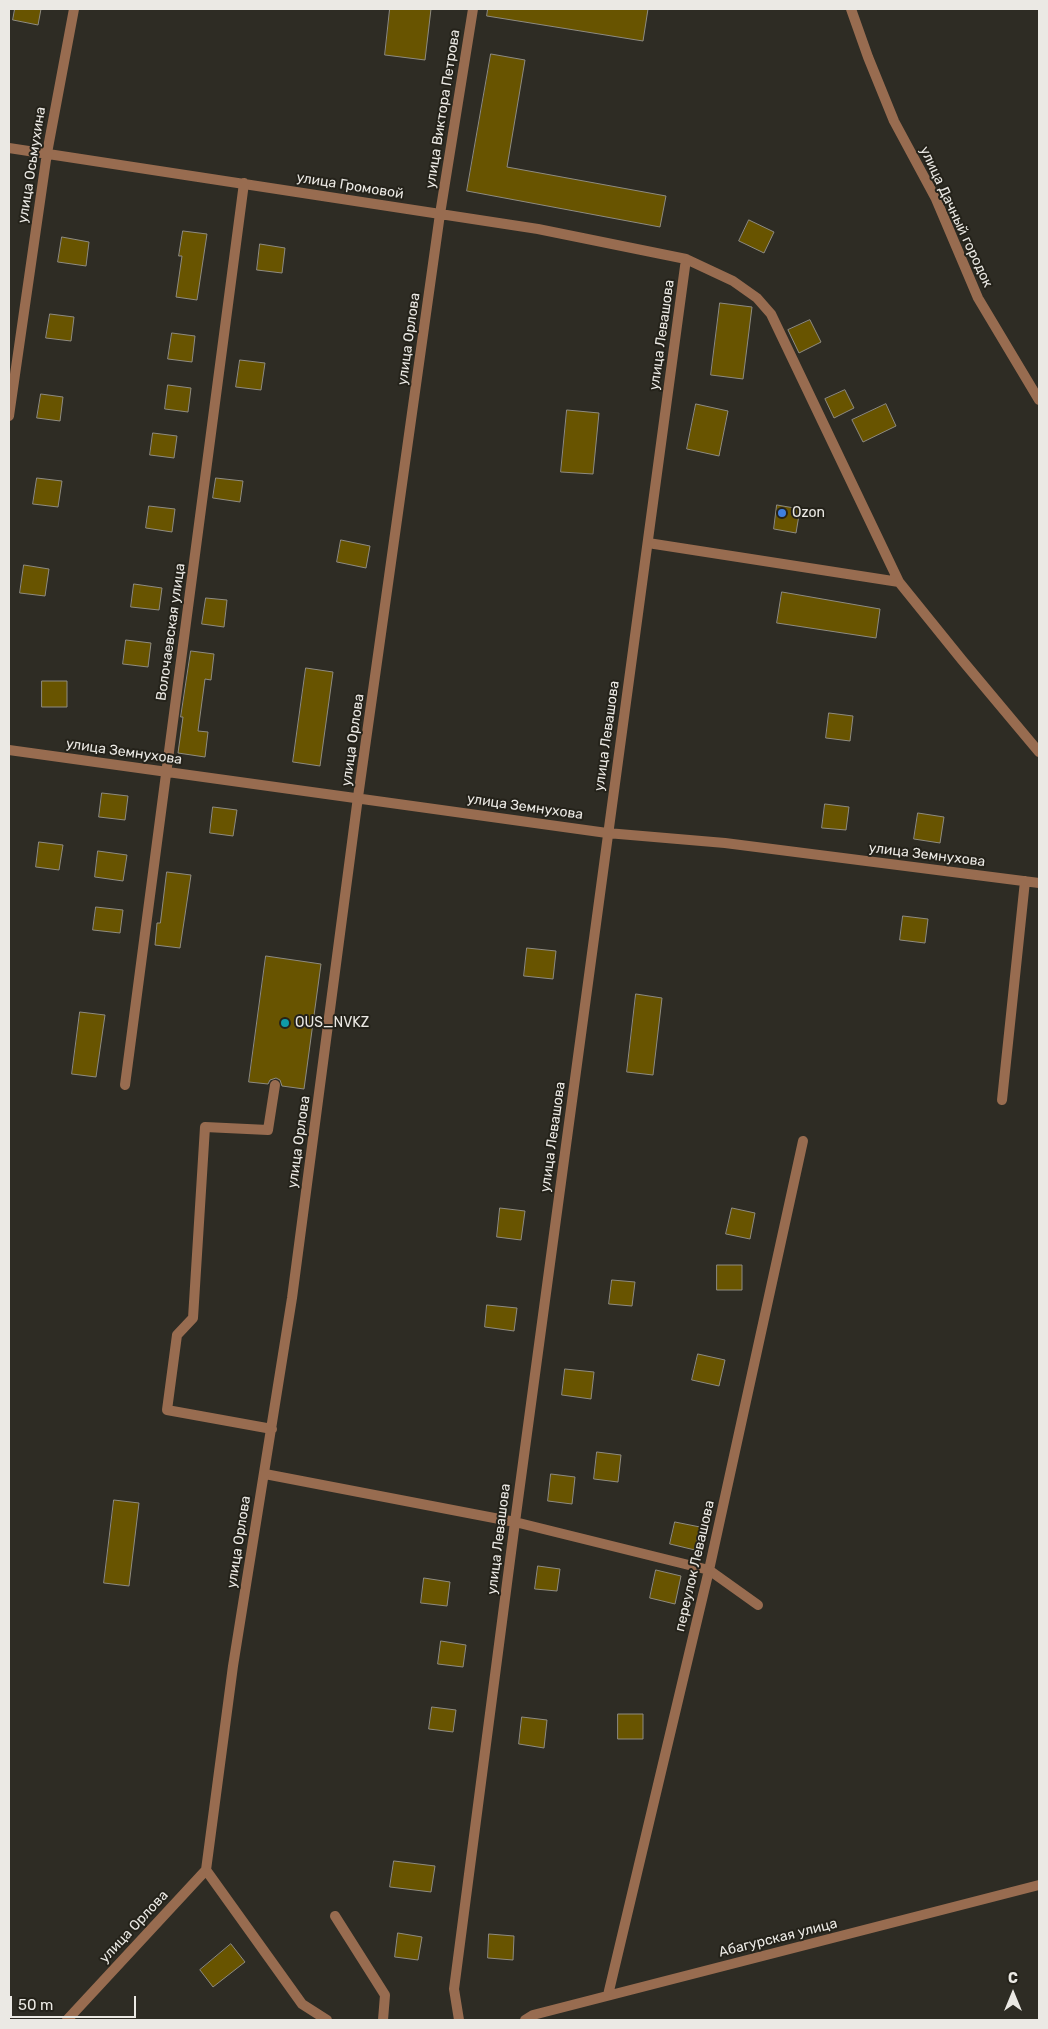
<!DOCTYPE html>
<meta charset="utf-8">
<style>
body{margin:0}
#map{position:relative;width:1048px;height:2029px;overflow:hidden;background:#2e2c24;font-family:Rubik,sans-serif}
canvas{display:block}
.frame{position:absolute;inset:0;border:10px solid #ebe9e4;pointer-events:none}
.north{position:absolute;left:988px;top:1969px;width:50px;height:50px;-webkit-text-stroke:4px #24221a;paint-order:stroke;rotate:0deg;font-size:14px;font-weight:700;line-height:20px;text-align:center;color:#ebe9e4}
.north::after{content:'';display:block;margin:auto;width:18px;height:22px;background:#ebe9e4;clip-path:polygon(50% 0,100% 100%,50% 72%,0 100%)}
.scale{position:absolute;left:10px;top:1996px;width:126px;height:22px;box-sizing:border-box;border:2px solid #ebe9e4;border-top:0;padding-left:6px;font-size:15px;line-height:18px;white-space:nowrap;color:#ebe9e4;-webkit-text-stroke:4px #24221a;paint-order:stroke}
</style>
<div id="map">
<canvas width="1048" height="2029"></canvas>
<div class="frame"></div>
<div class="north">С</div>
<div class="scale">50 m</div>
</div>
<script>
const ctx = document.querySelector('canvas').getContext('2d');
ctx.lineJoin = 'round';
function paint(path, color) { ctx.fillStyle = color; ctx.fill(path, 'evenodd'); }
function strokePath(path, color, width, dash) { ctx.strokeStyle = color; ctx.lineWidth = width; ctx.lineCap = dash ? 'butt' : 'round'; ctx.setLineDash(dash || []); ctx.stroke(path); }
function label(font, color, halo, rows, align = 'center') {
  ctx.font = font + ' Rubik,sans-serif'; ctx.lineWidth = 4; ctx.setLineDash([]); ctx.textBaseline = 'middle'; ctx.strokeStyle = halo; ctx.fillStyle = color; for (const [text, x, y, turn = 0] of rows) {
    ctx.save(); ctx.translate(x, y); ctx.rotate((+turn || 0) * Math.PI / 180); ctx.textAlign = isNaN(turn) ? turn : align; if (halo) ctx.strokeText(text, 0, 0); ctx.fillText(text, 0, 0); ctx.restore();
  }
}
const building = new Path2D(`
 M 15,9 L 41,9 L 38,25 L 13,20 Z
 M 390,9 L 431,9 L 425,60 L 385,55 Z
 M 488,9 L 648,9 L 643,41 L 487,16 Z
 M 491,54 L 525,60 L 507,167 L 666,196 L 660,227 L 467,191 Z
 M 749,220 L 774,232 L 764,253 L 739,241 Z
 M 183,231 L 207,234 L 197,300 L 176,297 L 182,256 L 179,256 Z
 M 62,237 L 89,242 L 86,266 L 58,262 Z
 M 260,244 L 285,248 L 282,273 L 257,270 Z
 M 720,303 L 752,307 L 743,379 L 711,375 Z
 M 50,314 L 74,317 L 71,341 L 46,338 Z
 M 810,320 L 821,342 L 799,353 L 788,330 Z
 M 172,333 L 195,336 L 192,362 L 168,359 Z
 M 240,360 L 265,363 L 261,390 L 236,387 Z
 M 168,385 L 191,388 L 188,412 L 165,409 Z
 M 845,390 L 854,408 L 834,418 L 825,399 Z
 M 41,394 L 63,397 L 60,421 L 37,418 Z
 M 696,404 L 728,411 L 719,456 L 687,449 Z
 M 886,404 L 896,426 L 863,442 L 852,420 Z
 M 567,410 L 599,413 L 593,474 L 561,472 Z
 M 153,433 L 177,436 L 174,458 L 150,455 Z
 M 37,478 L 62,481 L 58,507 L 33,504 Z
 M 216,478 L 243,481 L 240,502 L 213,498 Z
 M 777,505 L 800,509 L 796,533 L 774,529 Z
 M 149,506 L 175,509 L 172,532 L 146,528 Z
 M 341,540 L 370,546 L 366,568 L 337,562 Z
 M 24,565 L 49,569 L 45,596 L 20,593 Z
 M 134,584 L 162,588 L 159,610 L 131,607 Z
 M 782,592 L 880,609 L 876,638 L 777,623 Z
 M 206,598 L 227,600 L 224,627 L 202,624 Z
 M 126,640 L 151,643 L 148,667 L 123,664 Z
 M 191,651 L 214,654 L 211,680 L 205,679 L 198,731 L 208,732 L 205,757 L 178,753 L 183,717 L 181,717 Z
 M 306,668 L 333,672 L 320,766 L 293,762 Z
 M 42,681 L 67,681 L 67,707 L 42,707 Z
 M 829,713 L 853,716 L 850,741 L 826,738 Z
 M 102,793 L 128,796 L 125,820 L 99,817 Z
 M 825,804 L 849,807 L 846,830 L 822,828 Z
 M 213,807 L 237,810 L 233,836 L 210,833 Z
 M 918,813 L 944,817 L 940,843 L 914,839 Z
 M 39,842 L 63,845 L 59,870 L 36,867 Z
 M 98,851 L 127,855 L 123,881 L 95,877 Z
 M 167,872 L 191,875 L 180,948 L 155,945 L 157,923 L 160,923 Z
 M 96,907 L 123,910 L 120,933 L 93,930 Z
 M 903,916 L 928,919 L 925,943 L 900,940 Z
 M 527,948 L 556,951 L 553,979 L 524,976 Z
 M 266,956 L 321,964 L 304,1089 L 282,1086 L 280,1080 L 276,1078 L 270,1080 L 268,1084 L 249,1082 Z
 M 636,994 L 662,998 L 653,1075 L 627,1072 Z
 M 80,1012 L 105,1015 L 96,1077 L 72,1074 Z
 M 500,1208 L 525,1211 L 521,1240 L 497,1237 Z
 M 732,1208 L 755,1213 L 750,1239 L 726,1234 Z
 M 717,1265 L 742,1265 L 742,1290 L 717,1290 Z
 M 612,1280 L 635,1282 L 632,1306 L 609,1304 Z
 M 487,1305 L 517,1308 L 514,1331 L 485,1327 Z
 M 698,1354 L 725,1360 L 719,1386 L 692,1380 Z
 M 565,1369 L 594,1372 L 591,1399 L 562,1395 Z
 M 597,1452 L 621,1455 L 618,1482 L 594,1479 Z
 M 551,1474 L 575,1477 L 572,1504 L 548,1501 Z
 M 114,1500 L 139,1503 L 129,1586 L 104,1583 Z
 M 675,1522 L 700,1527 L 695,1550 L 670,1544 Z
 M 538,1566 L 560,1569 L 557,1591 L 535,1589 Z
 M 656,1570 L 681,1576 L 675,1604 L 650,1598 Z
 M 424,1578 L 450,1582 L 447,1606 L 421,1603 Z
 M 441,1641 L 466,1645 L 463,1667 L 438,1664 Z
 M 432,1707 L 456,1710 L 453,1732 L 429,1729 Z
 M 618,1714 L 643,1714 L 643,1739 L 618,1739 Z
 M 522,1717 L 547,1720 L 544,1748 L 519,1744 Z
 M 394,1861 L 435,1866 L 431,1892 L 390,1887 Z
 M 398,1933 L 422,1937 L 418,1960 L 395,1957 Z
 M 489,1934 L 514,1936 L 513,1960 L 488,1958 Z
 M 231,1944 L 245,1962 L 213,1987 L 200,1970 Z`);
paint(building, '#685400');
strokePath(building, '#8e8b81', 1);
strokePath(new Path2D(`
 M 851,9 L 868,57 L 894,121 L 936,199 L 978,298 L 1039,400
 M 9,148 L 538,229 L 686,259 L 733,281 L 757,298 L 771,314 L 899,582 L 962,660 L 1039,752
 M 9,416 L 47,153 L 74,9
 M 648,543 L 899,582
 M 9,750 L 607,833 L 725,843 L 1039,883
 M 125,1085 L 244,183
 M 1002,1100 L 1025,881
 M 272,1429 L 167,1410 L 177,1335 L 193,1318 L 205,1127 L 268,1130 L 275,1085
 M 265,1474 L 515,1522 L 709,1570 L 758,1605
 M 206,1870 L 302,2004 L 327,2020
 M 335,1916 L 385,1995 L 383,2020
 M 608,1995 L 709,1570 L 803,1141
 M 67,2020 L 206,1870 L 233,1666 L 292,1298 L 358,797 L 440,214 L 473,9
 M 459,2020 L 454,1989 L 515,1522 L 686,259
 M 525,2020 L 533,2015 L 1039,1885`), '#986c50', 10);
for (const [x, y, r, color] of [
 [782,513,5,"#3f7fe0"],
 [285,1023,5,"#0f9aa8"]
]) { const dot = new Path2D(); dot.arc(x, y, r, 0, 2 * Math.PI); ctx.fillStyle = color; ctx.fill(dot); strokePath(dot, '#24221a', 2); }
label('14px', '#ebe9e4', '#24221a', [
 ["улица Виктора Петрова",443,109,-81],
 ["улица Осьмухина",32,165,-81],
 ["улица Громовой",350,186,9],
 ["улица Дачный городок",956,217,65],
 ["улица Левашова",662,335,-82],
 ["улица Орлова",409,339,-82],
 ["Волочаевская улица",171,632,-82],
 ["улица Левашова",607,736,-82],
 ["улица Орлова",353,740,-82],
 ["улица Земнухова",124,752,8],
 ["улица Земнухова",525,807,8],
 ["улица Земнухова",927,855,7],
 ["улица Левашова",553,1137,-82],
 ["улица Орлова",299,1142,-82],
 ["улица Левашова",499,1539,-83],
 ["улица Орлова",239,1542,-81],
 ["переулок Левашова",695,1566,-77],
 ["улица Орлова",134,1927,-47],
 ["Абагурская улица",778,1938,-14]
]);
label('14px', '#ebe9e4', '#24221a', [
 ["Ozon",792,513],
 ["OUS_NVKZ",295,1023]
], 'left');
</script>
